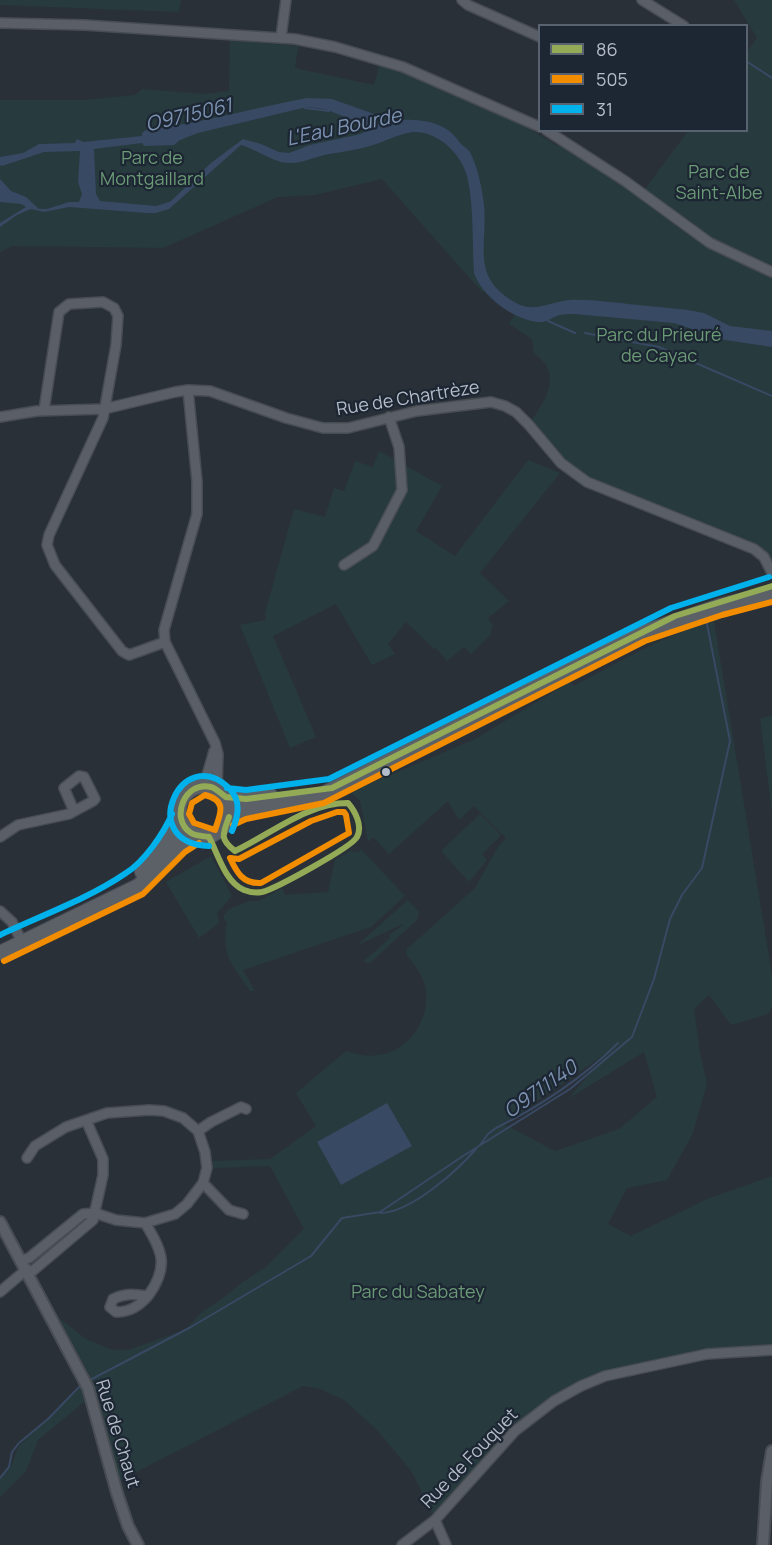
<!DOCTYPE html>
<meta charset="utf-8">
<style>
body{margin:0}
#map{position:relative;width:772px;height:1545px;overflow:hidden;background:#2a3038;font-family:Manrope,sans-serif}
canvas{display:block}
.legend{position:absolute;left:538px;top:24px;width:210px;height:108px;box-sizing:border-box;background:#1d2633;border:2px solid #59626f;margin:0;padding:8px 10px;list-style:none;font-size:18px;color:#b4bcc9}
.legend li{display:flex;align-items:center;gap:12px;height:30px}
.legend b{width:30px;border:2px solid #59626f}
</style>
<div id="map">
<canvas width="772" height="1545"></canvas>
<ul class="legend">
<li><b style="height:8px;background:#93ab57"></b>86</li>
<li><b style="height:8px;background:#f28c00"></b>505</li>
<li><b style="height:8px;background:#00b1eb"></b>31</li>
</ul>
</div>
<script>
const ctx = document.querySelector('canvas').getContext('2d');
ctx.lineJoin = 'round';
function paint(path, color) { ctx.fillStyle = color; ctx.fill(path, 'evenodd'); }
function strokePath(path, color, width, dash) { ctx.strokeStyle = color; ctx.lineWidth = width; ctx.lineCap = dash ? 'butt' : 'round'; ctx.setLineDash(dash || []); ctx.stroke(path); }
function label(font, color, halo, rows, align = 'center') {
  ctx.font = font + ' Manrope,sans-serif'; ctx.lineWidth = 4.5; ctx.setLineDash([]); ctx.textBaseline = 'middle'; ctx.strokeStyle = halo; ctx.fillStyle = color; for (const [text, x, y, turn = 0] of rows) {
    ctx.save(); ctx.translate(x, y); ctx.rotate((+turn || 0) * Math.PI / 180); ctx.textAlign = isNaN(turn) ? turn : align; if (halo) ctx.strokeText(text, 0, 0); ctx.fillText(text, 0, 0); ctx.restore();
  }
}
paint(new Path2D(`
 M 0,0 L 181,0 L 179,12 L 0,5 Z
 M 734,0 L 772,0 L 772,572 L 764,557 L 575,474 L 529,425 C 539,408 557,387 547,367 C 545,362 538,357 534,353 L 532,339 L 509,324 L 515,314 L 498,304 L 485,291 L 482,292 L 382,179 L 315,195 L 278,197 L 163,248 L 13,246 L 0,252 L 0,100 L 84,100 L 135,95 L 142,89 L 203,94 L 229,91 L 230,40 L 298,46 L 295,68 L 374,85 L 380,63 L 511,118 L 558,146 L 563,141 L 642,193 L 688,131 L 746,130 L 747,52 L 757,38 Z
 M 379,451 L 442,486 L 416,531 L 455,556 L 528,460 L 560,473 L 480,573 L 509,601 L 488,618 L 493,626 L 491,628 L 491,634 L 471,654 L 464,647 L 447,661 L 436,648 L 434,649 L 406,622 L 388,644 L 395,654 L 372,665 L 336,604 L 273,636 L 316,737 L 290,748 L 240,625 L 266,620 L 265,613 L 294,509 L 325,517 L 334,488 L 344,491 L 355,461 L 373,467 Z
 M 714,621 L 772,975 L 772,1007 L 768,1014 L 731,1025 L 709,995 L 694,1009 L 700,1053 L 707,1083 L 693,1133 L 667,1180 L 627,1188 L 608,1224 L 631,1236 L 707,1199 L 772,1176 L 772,1350 L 707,1354 L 581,1386 L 515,1431 L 435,1520 L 412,1472 L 377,1430 L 344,1400 L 320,1389 L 303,1386 L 117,1482 L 91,1378 L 51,1303 L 58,1317 L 86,1339 L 112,1350 L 128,1350 L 185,1330 L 202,1312 L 223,1298 L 244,1281 L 266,1267 L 304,1229 L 270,1166 L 213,1168 L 212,1161 L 270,1159 L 316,1126 L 296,1093 L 346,1051 C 356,1054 366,1057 378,1055 C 410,1051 432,1018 425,986 C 422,974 414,964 406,954 L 407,949 L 475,888 L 498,847 L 506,838 L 474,806 L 459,820 L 448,801 L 389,854 L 373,837 L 368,842 L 360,801 L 350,792 L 475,739 L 570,682 L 574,686 C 620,661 664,635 714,621 ZM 608,1052 L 568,1099 L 644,1052 L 657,1097 L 619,1129 L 555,1151 L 504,1124 Z
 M 772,715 L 772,813 L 760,719 Z
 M 480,814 L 501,835 L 482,854 L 487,860 L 469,882 L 441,851 Z
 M 361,849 L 405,896 L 371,927 L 243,970 L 255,991 L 250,991 C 232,963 221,957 227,923 L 224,919 L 224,915 L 229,909 L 249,901 L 259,901 L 282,888 L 285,895 L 328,892 L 335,860 L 350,851 L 359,852 Z
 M 211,856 L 232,896 L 217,913 L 219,923 L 199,938 L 166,882 Z
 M 408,900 L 419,912 L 417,920 L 370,963 L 368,962 L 366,963 L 364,961 L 390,938 L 389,935 L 403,925 L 403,924 L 356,946 Z
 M 81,1387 L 84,1402 L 38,1440 L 26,1471 L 0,1497 L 0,1479 L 11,1467 L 18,1447 Z`), '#273a3e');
paint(new Path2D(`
 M 307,98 L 332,99 L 374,114 L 381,121 C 409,119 443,116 460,143 C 463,146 467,148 470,152 C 478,168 482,188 484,205 C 488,246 470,277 516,303 C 534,313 551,302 569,300 C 592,299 615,303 638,305 C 655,307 672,308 688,310 L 704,313 L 730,326 L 772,331 L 772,347 L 725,340 L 674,323 L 574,314 C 569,314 564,314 560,315 C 552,317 547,323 538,322 C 512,319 482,296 474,273 C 472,242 474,210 468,180 C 463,156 440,131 413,132 C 398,134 384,142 370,146 C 356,150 342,152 329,154 C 316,156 301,164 289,163 C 274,163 256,149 241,145 L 169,209 L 156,213 L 147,213 L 69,207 L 44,212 L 31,209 L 17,215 L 0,227 L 0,223 L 26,207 L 21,204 L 0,202 L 0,179 L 11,191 L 26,197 L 39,209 L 47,209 L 69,202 L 79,202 L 82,194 L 78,182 L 80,151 L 44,152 L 2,166 L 0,165 L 0,157 L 23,153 L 39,144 L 75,143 L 77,139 L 83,142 L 142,136 L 142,133 L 146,130 C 201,123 253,108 307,98 ZM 307,107 L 325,109 L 365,125 L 367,130 L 361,134 L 310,145 L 289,153 L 279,152 L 261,144 L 243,139 L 211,163 L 171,201 L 166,203 L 156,206 L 100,201 L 96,194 L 94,149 L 142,143 L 144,146 L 174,145 L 180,140 L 198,133 Z
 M 387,1103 L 412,1146 L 341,1185 L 317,1142 Z`), '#384963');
strokePath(new Path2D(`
 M 746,61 L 772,78
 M 305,108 L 329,111
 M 548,321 L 575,333
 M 585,333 L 659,347 L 772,396
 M 480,1145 L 488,1134 L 496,1128 C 539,1107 584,1077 618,1043
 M 380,1213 C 410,1213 457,1171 476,1149
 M 90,1380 L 191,1327 L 311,1256 L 342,1218 L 380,1212 L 463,1156 L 570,1089 L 632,1037 L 654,979 L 670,919 L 682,895 L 702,868 L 730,741 L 706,619
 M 0,1478 L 9,1467 L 12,1452 L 19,1443 L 48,1419 L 80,1386`), '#384963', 2);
const minor = new Path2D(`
 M 462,0 L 468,5 L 540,37
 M 642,0 L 684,26
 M 0,23 L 85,25 L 295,39 L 335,47 L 403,67 L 540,127
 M 281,37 L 286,0
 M 546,130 L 625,181 L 710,243 L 772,272
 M 188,390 L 197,481 L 197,514 L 164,630 L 165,642 L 215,743 L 218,754 L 217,789
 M 44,410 L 59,312 L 69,304 L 103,302 L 114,308 L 118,316 L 116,345 L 103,418 L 49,535 L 47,545 L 55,565 L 122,651 L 129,655 L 165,642
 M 0,417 L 37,411 L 104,409 L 175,392 L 188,390 L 210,391 L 286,418 L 323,428 L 348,428 L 417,411 L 491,402 L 505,406 L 516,412 L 529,425 L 561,463 L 587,482 L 754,549 L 764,557 L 772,573
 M 344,565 L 373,546 L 402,490 L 399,447 L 389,417
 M 204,786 L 214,751
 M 0,837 L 18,825 L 69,814 L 93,801 L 95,799 L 84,777 L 79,776 L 64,788 L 74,811
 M 0,911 L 12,922 L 19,936
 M 198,1131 L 211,1122 L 241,1107 L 246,1109
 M 203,1183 L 229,1210 L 243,1214
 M 145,1223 C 163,1251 169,1267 148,1296 C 135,1294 125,1293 113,1299 L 110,1307 L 116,1312 C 130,1312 139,1306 148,1296
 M 22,1260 L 29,1258 L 83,1214 L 95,1213 L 116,1220 L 145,1223 L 175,1214 L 187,1204 L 203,1183 L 207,1168 L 205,1152 L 198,1131 L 183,1118 L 164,1111 L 149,1110 L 107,1113 L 66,1127 L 35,1146 L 27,1158
 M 29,1274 L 93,1220 L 103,1175 L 103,1159 L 86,1120
 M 0,1292 L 27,1269
 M 435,1520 L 446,1545
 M 402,1545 L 435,1520 L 515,1431 L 554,1401 L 581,1386 L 605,1376 L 707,1354 L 772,1350`);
const tertiary = new Path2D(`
 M 0,1222 L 88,1388 L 117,1493 L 128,1526 L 138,1545
 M 763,1545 L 767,1481 L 772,1451`);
const primary = new Path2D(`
 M179 811a25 25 0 1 1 50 0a25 25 0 1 1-50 0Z
 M 226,797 L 246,799 L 271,796
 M 229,817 L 243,810 L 321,795 L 641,633 L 719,606 L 772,593
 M 142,872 L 174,832 L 180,818
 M 0,953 L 138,886 C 157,871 173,844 195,835`);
strokePath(minor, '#484c53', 12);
strokePath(tertiary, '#484c53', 14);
strokePath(primary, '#484c55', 16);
strokePath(minor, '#5a5e66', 9);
strokePath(tertiary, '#5a5e66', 10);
strokePath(primary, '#5c6168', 14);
strokePath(new Path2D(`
 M 226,797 L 246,799 L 332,788 L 675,616 L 772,586
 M 209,837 C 218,854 225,882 244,890 C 249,892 256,893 262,892 C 275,889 352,847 357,837 C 363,826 355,811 348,803 C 307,803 271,834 235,851 C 219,839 223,834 229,817
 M 209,837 C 203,836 196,836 191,833 C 169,819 185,780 211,787 C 216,788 221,794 226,797`), '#93ab57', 6);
strokePath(new Path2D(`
 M 205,795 C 228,801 220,814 215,830 L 194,823 L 189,814 L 192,803 Z
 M 337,812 L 344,812 L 346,815 L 349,833 L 261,883 C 243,884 237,873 230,858 L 239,859 L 311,821 Z
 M 233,825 L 246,819 L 324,803 L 645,641 L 722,615 L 772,602
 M 4,961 L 143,894 L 185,852 L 199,843`), '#f28c00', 6);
strokePath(new Path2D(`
 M 227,788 L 246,790 L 329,779 L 671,608 L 769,577
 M 209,846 C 135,843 182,742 229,788 C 242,801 238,817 232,831
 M 0,935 C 42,915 88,899 126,873 C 144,862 164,833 172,814`), '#00b1eb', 6);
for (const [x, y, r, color] of [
 [386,772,5,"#b4bcc9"]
]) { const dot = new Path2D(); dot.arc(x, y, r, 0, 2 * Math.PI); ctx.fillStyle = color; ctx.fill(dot); strokePath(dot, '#1d2633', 2); }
label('18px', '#6b9a76', '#1d2633', [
 ["Parc de",152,159],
 ["Montgaillard",152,180],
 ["Parc de",719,173],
 ["Saint-Albe",719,194],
 ["Parc du Prieuré",659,336],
 ["de Cayac",659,357],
 ["Parc du Sabatey",418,1293]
]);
label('18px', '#b4bcc9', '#1d2633', [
 ["Rue de Chartrèze",408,399,-9],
 ["Rue de Chaut",117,1434,73],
 ["Rue de Fouquet",470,1459,-46]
]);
label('italic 20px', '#7c92b1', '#1d2633', [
 ["O9715061",189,116,-13],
 ["L'Eau Bourde",344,128,-12],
 ["O9711140",541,1090,-35]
]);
</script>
